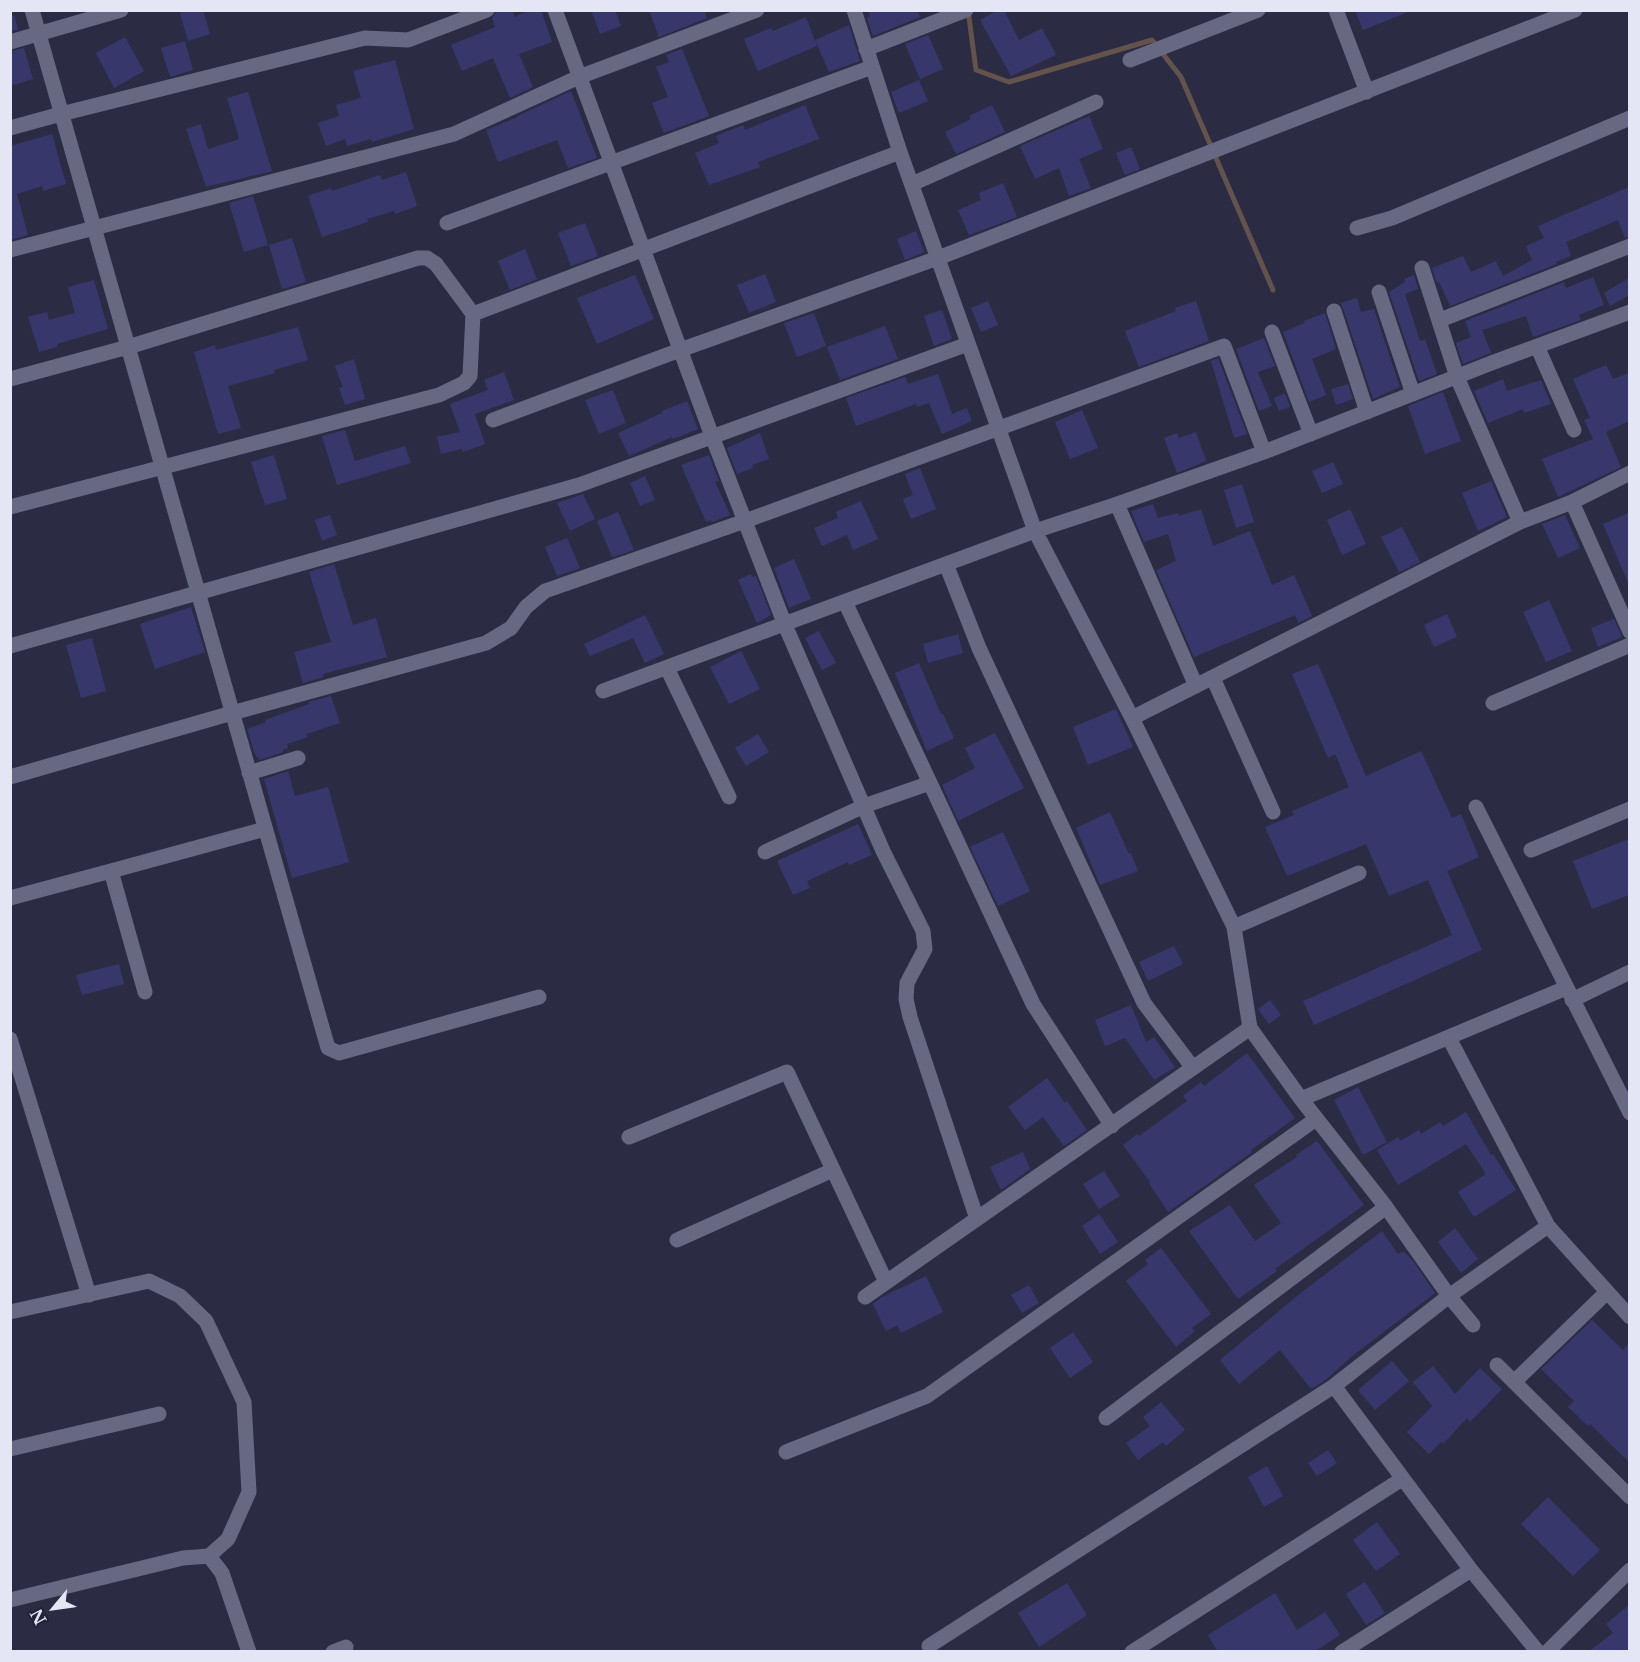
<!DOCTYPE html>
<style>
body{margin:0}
#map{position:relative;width:1640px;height:1662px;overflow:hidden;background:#2b2c44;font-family:"Libre Baskerville",serif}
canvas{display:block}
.frame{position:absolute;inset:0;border:12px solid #e4e5f5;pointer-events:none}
.north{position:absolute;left:24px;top:1578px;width:60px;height:60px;-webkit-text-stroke:4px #21223a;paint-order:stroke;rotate:241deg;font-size:16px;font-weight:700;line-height:24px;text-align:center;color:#e4e5f5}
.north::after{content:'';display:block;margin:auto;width:21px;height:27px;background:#e4e5f5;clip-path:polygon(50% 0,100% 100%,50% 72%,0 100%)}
</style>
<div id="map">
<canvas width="1640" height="1662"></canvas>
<div class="frame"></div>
<div class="north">N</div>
</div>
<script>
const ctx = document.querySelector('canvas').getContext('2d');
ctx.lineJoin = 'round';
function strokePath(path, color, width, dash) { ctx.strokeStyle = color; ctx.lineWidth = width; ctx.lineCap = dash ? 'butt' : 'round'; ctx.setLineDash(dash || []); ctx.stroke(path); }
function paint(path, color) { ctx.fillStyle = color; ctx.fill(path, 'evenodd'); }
strokePath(new Path2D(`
 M 968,10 L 976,70 L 1009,82 L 1152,40 L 1181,77 L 1273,290`), '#63534a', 5);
paint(new Path2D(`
 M 179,10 L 203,10 L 210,34 L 188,41 Z
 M 497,10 L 513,10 L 514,17 L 530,10 L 541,10 L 552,42 L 519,54 L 533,87 L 510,98 L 493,58 L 462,71 L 451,45 L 495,27 L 492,18 Z
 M 591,10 L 615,10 L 621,26 L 600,34 Z
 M 649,10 L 704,10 L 707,18 L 659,37 Z
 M 867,10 L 917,10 L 920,17 L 873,36 L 867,18 L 870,16 Z
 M 998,10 L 1004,10 L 1019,40 L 1042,28 L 1056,55 L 1011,76 L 980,20 Z
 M 1355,10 L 1411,10 L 1411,11 L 1363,30 Z
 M 14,15 L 18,29 L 10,32 L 10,16 Z
 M 806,17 L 817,46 L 758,71 L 744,39 L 771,28 L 773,31 Z
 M 849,25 L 860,61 L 829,72 L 815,40 Z
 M 928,35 L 943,69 L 920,79 L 905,44 Z
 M 125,37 L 144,71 L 114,88 L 96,53 Z
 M 185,41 L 193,70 L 170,77 L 161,48 Z
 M 24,48 L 33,79 L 10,86 L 10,51 Z
 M 682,49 L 709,116 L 664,133 L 652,103 L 668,97 L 656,67 L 669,62 L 666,55 Z
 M 395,60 L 414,129 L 372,142 L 371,139 L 347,146 L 345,139 L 326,146 L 318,123 L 339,116 L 336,105 L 361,98 L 353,71 Z
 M 919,80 L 928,101 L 899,113 L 891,92 Z
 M 571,91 L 597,158 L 568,168 L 557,140 L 498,162 L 486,130 L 516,118 L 518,116 Z
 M 248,92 L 272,171 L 206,187 L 186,129 L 201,124 L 208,149 L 237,140 L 239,138 L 227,98 Z
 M 805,105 L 819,139 L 758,162 L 760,167 L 709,185 L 695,153 L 719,143 L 716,136 L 743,125 L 745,130 Z
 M 992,105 L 1005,132 L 956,154 L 945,132 L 971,119 L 969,116 Z
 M 1089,116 L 1103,149 L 1079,159 L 1091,188 L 1069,196 L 1059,168 L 1035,179 L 1020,146 Z
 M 52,134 L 66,184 L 43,191 L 42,186 L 17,194 L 28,235 L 10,240 L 10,146 Z
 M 1131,147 L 1140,169 L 1125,175 L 1116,153 Z
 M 406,172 L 417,206 L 395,214 L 394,211 L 367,219 L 368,222 L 322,237 L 308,196 L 331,188 L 332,191 L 380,175 L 382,180 Z
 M 1003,183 L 1017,217 L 969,235 L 958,210 L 981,200 L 979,193 Z
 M 1629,187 L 1629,237 L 1625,238 L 1618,220 L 1566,242 L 1571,256 L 1556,262 L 1557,264 L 1450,306 L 1439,282 L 1437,283 L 1432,268 L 1463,256 L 1471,272 L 1496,261 L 1503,276 L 1532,260 L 1526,246 L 1544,238 L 1538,226 Z
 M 253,196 L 268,245 L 244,252 L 229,203 Z
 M 585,223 L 598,256 L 571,266 L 558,233 Z
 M 916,231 L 924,252 L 905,260 L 897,239 Z
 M 292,238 L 306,282 L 282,289 L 269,245 Z
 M 525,249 L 537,279 L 510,290 L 498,261 Z
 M 765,274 L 776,302 L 749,313 L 737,285 Z
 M 635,275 L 654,319 L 597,344 L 577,298 Z
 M 1414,275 L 1418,289 L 1405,294 L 1420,341 L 1425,339 L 1437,374 L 1419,381 L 1389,292 L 1405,282 L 1404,279 Z
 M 1593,277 L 1604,305 L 1579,315 L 1581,320 L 1533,337 L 1526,316 L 1482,330 L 1491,353 L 1463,364 L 1456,343 L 1471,337 L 1465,321 L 1564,282 L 1566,288 Z
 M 1629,278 L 1629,295 L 1610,306 L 1604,293 Z
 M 94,280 L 108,329 L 57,344 L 57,347 L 39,352 L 28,317 L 47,312 L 49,320 L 75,313 L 68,287 Z
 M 1357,298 L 1361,312 L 1374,309 L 1400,387 L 1373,399 L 1343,308 L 1340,303 Z
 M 988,301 L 998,325 L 981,332 L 971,308 Z
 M 1196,301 L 1209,341 L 1139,367 L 1125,331 L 1176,311 L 1175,308 Z
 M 942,310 L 952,339 L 934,346 L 924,316 Z
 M 814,313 L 826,346 L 797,357 L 784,323 Z
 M 1325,313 L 1336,349 L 1312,359 L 1326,395 L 1309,402 L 1283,332 L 1305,323 L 1304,321 Z
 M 885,326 L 898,359 L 840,380 L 827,347 Z
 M 298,327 L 308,360 L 274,370 L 275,373 L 228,386 L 241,428 L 218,434 L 194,352 L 215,345 L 216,350 Z
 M 1264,338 L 1275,366 L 1258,372 L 1272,406 L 1259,411 L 1236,349 Z
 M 1218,358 L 1247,434 L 1234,438 L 1211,361 Z
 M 354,359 L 365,399 L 345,405 L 339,388 L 343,387 L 335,366 Z
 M 1606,365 L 1613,379 L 1629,373 L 1629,421 L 1606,432 L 1621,467 L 1558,497 L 1542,459 L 1593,439 L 1584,420 L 1590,418 L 1573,379 Z
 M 504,372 L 514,400 L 475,414 L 485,444 L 463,452 L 462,449 L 441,454 L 437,437 L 460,432 L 450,404 L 488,390 L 484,380 Z
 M 938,374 L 952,414 L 967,408 L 972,421 L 942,434 L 929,403 L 917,407 L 916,404 L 856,426 L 846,398 L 905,377 L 908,384 Z
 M 1503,379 L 1507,391 L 1541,380 L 1551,404 L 1524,413 L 1523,409 L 1488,423 L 1474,391 Z
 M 1348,384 L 1353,399 L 1336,405 L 1331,389 Z
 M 613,390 L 626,423 L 599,434 L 585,400 Z
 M 1443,392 L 1461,441 L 1425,454 L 1408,406 Z
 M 1285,393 L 1290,407 L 1279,411 L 1274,398 Z
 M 687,401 L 698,429 L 673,439 L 672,437 L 629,456 L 618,433 L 662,413 L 662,411 Z
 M 1082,410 L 1098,448 L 1070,459 L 1055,422 Z
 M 345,430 L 355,461 L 405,446 L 411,463 L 337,485 L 322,436 Z
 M 1196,432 L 1206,461 L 1177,473 L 1164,438 L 1177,433 L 1179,438 Z
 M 760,433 L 769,459 L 752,465 L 753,468 L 737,474 L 727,448 Z
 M 274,455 L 287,499 L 265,505 L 251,462 Z
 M 709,455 L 719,481 L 715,482 L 730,515 L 712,522 L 711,520 L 706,522 L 681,465 Z
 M 1333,462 L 1343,484 L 1322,493 L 1312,471 Z
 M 920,468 L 936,509 L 911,519 L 903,499 L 913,495 L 905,474 Z
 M 645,476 L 655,500 L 640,506 L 630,483 Z
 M 1491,481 L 1507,517 L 1478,531 L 1462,493 Z
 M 1242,484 L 1254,522 L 1236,528 L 1224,490 Z
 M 583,494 L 595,519 L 570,531 L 557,503 Z
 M 861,501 L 878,539 L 853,550 L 847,535 L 822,546 L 814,528 L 838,518 L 836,512 Z
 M 1153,504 L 1158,518 L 1178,513 L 1179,516 L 1201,509 L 1213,546 L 1250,531 L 1272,585 L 1294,575 L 1312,616 L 1298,623 L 1295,615 L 1194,657 L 1156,570 L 1176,561 L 1168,534 L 1144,542 L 1131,511 Z
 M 1350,509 L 1366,544 L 1342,555 L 1327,520 Z
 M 618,512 L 634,550 L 612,557 L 597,521 Z
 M 1629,513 L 1629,585 L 1603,524 Z
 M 330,515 L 337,535 L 322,541 L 315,520 Z
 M 1565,515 L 1580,548 L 1558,558 L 1542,524 Z
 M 1402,527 L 1420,562 L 1399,572 L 1381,537 Z
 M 567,538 L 580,568 L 557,576 L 545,547 Z
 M 794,559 L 811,599 L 789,608 L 774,568 Z
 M 334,564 L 353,625 L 376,618 L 387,657 L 323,674 L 324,677 L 303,683 L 294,652 L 331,642 L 309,572 Z
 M 751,574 L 752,577 L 756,576 L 771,615 L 757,623 L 738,580 Z
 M 1549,600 L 1572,651 L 1546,662 L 1523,612 Z
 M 191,607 L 205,652 L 155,669 L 140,624 Z
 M 1447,614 L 1457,637 L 1434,647 L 1424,625 Z
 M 645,615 L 664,654 L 645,663 L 633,638 L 590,656 L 584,644 Z
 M 1614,619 L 1622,637 L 1598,647 L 1591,628 Z
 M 819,631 L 836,663 L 822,670 L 805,638 Z
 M 958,634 L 963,653 L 928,663 L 923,644 Z
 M 92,638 L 106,691 L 81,698 L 66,645 Z
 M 741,651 L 760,689 L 729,704 L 710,667 Z
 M 919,663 L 941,714 L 943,714 L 954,738 L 927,751 L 895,673 Z
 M 1318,664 L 1366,776 L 1421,751 L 1452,818 L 1461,814 L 1479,857 L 1447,871 L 1482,950 L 1314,1025 L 1303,1001 L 1452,935 L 1428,880 L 1389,896 L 1366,844 L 1287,876 L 1265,827 L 1294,815 L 1292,811 L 1349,787 L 1335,754 L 1328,758 L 1292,674 Z
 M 331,696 L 340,723 L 306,734 L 308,737 L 287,744 L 288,748 L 283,750 L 283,752 L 259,760 L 258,757 L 256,757 L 247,729 L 266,722 L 265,720 L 301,707 L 309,704 L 308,702 Z
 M 1116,709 L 1133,747 L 1088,765 L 1073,727 Z
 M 995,733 L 1024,788 L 958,821 L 942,785 L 975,768 L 965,748 Z
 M 758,734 L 769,752 L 746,766 L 735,748 Z
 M 288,771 L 295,796 L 328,787 L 349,862 L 292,878 L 264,779 Z
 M 1110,812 L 1129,854 L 1131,853 L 1138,871 L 1100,885 L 1076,828 Z
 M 858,824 L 872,855 L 849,865 L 848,862 L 807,881 L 810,888 L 793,895 L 777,861 Z
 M 1003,832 L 1030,891 L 998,906 L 970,847 Z
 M 1629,839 L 1629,895 L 1592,909 L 1573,861 Z
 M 1174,946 L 1183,964 L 1148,981 L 1139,962 Z
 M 119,964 L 124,984 L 82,995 L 76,975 Z
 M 1270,1000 L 1281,1015 L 1269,1024 L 1258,1009 Z
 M 1131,1005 L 1146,1042 L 1154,1037 L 1175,1067 L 1154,1080 L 1125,1038 L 1105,1046 L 1095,1020 Z
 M 1247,1053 L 1295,1118 L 1251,1150 L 1252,1152 L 1168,1212 L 1149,1183 L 1150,1182 L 1123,1145 L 1137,1134 L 1139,1136 L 1187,1101 L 1183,1096 L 1201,1082 L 1204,1086 Z
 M 1047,1078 L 1065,1103 L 1067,1101 L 1087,1130 L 1064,1146 L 1043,1117 L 1025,1130 L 1008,1107 Z
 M 1358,1087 L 1387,1142 L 1363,1155 L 1334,1100 Z
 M 1466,1112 L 1491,1155 L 1493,1154 L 1516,1190 L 1474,1217 L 1458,1192 L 1486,1174 L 1466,1144 L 1398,1185 L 1377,1150 L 1398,1137 L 1400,1141 L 1419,1130 L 1421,1134 L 1440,1122 L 1443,1126 Z
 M 1317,1141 L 1364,1205 L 1275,1269 L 1277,1271 L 1238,1299 L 1189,1231 L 1230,1205 L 1255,1241 L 1281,1223 L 1254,1185 L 1297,1157 L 1296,1155 Z
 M 1023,1152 L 1030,1169 L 1001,1190 L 990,1167 Z
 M 1104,1171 L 1120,1196 L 1099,1209 L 1083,1184 Z
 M 1099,1214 L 1118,1242 L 1100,1254 L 1082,1226 Z
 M 1455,1228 L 1478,1259 L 1461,1273 L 1438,1242 Z
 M 1382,1231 L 1398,1254 L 1403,1251 L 1413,1261 L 1435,1293 L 1351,1357 L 1328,1378 L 1311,1389 L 1280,1350 L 1239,1384 L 1220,1360 L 1302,1292 Z
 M 1161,1248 L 1211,1314 L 1192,1328 L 1195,1331 L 1176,1347 L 1126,1281 L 1148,1264 L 1145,1260 Z
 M 926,1276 L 943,1312 L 901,1333 L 897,1325 L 886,1331 L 873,1304 L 882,1297 Z
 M 1029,1285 L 1039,1303 L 1022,1313 L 1011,1295 Z
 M 1592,1320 L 1623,1350 L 1629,1343 L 1629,1462 L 1590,1424 L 1588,1426 L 1568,1407 L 1574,1401 L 1541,1369 Z
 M 1073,1332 L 1093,1362 L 1070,1378 L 1050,1348 Z
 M 1392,1361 L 1409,1381 L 1375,1410 L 1358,1390 Z
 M 1433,1366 L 1455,1394 L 1480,1368 L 1502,1389 L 1470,1422 L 1467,1418 L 1443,1444 L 1441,1442 L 1429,1454 L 1407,1432 L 1432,1406 L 1413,1382 Z
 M 1161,1402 L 1185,1430 L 1166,1446 L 1163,1442 L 1138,1460 L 1126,1443 L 1150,1426 L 1143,1417 Z
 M 1328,1450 L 1337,1463 L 1317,1476 L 1308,1463 Z
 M 1267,1466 L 1283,1496 L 1264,1507 L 1248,1477 Z
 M 1548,1497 L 1600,1550 L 1573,1576 L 1521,1524 Z
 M 1377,1522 L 1400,1554 L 1376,1571 L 1353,1540 Z
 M 1365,1582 L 1385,1613 L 1366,1625 L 1346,1594 Z
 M 1067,1583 L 1087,1615 L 1039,1647 L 1018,1613 Z
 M 1275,1593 L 1297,1630 L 1325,1612 L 1340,1635 L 1314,1652 L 1218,1652 L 1208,1635 Z
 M 1629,1605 L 1629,1652 L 1588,1652 L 1613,1633 L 1606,1624 Z`), '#38376c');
strokePath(new Path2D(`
 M 32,10 L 328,1048 L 339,1053 L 539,997
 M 555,10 L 712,436 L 785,625 L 883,851 L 923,931 L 925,949 L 907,983 L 906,999 L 910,1017 L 977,1219
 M 854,10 L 900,152 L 1035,531 L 1132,718 L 1234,927 L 1250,1028 L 1301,1099 L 1386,1207 L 1449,1296 L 1473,1325
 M 1336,10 L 1367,92
 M 10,42 L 121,10
 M 866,49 L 966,10
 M 1130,60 L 1258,10
 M 10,128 L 61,114 L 365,38 L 408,40 L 487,10
 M 912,184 L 1096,102
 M 447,223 L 872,67
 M 1357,228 L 1392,218 L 1630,118
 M 10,250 L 454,134 L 579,77 L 757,10
 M 1422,268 L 1457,377 L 1520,522
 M 1379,292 L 1413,394
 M 1334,311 L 1367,412
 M 1440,320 L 1630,246
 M 1272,332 L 1311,434
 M 1537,346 L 1574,430
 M 10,379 L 128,347 L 418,258 L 427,258 L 436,264 L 473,314 L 900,152
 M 493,420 L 680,350 L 938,258 L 1575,10
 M 1572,502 L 1630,632
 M 1117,504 L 1196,686
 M 10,507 L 439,395 L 464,383 L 470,376 L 473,314
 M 946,564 L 979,648 L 1144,1003 L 1193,1068
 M 845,602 L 930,783
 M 10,646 L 579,485 L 968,344
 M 667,668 L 729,797
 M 1213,678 L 1273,812
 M 603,691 L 1035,531 L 1117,504 L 1264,452 L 1494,362 L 1630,312
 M 1493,703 L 1630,645
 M 1132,718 L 1520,522 L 1572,502 L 1630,473
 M 249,773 L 298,758
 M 10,777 L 232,713 L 486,643 L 511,628 L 526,607 L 545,591 L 745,521 L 1224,346 L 1264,452
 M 1476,807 L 1630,1113
 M 1531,850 L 1630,809
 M 765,852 L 864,806 L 930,783 L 1033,1004 L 1112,1126
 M 111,871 L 265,829
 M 10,898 L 111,871 L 145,992
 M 1234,927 L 1359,873
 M 1572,1000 L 1630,972
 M 1449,1038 L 1548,1226 L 1630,1317
 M 10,1039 L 89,1295
 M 1301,1099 L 1566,988
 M 629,1137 L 787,1072 L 886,1282
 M 677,1240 L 833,1170
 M 865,1297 L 1250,1028
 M 10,1312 L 149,1281 L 180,1296 L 206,1321 L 244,1402 L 249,1492 L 228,1539 L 209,1556
 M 1497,1365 L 1630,1497
 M 1514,1382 L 1607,1292
 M 1334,1386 L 1471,1570 L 1538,1652
 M 1106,1418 L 1386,1207
 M 10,1449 L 159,1414
 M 786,1452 L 927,1396 L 1316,1119
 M 10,1600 L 183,1558 L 209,1556 L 222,1573 L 249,1652
 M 929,1646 L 1334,1386 L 1449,1296 L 1548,1226
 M 333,1652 L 346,1647
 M 1132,1652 L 1402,1479
 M 1342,1652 L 1471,1570`), '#676983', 15);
strokePath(new Path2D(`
 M 1547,1652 L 1630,1570`), '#676983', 15);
</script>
